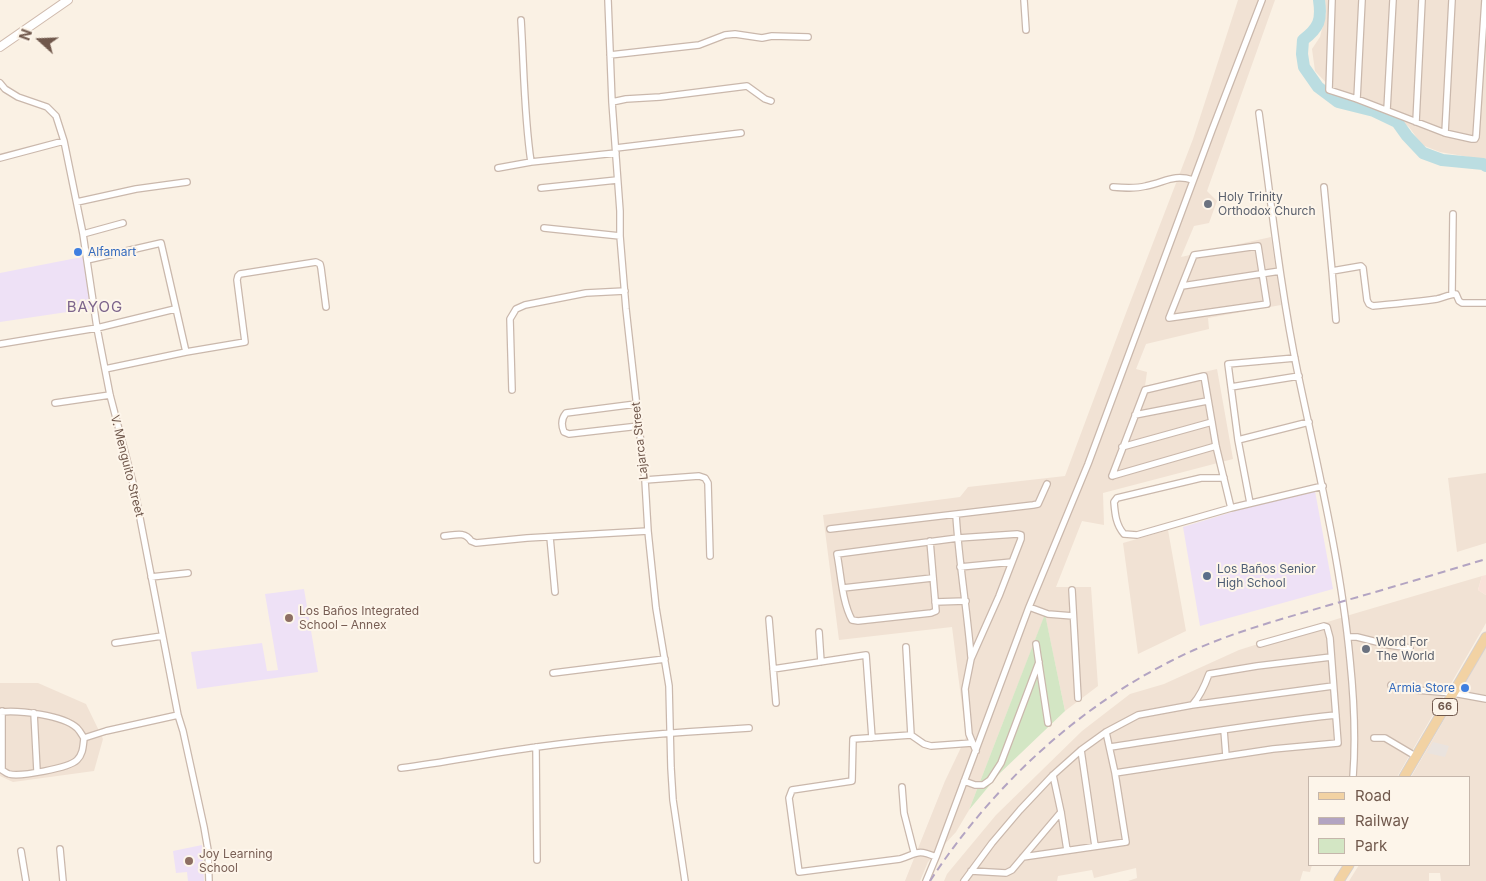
<!DOCTYPE html>
<meta charset="utf-8">
<style>
body{margin:0}
#map{position:relative;width:1486px;height:881px;overflow:hidden;background:#faf1e4;font-family:Inter,sans-serif}
canvas{display:block}
.legend{position:absolute;left:1308px;top:776px;width:162px;height:90px;box-sizing:border-box;background:#fdf5ea;border:1px solid #c5b6ab;margin:0;padding:6px 9px;list-style:none;font-size:15px;color:#70584c}
.legend li{display:flex;align-items:center;gap:10px;height:25px}
.legend b{width:25px;border:1px solid #c5b6ab}
.north{position:absolute;left:15px;top:15px;width:50px;height:50px;-webkit-text-stroke:4px #fdf5ea;paint-order:stroke;rotate:290deg;font-size:14px;font-weight:700;line-height:20px;text-align:center;color:#70584c}
.north::after{content:'';display:block;margin:auto;width:18px;height:22px;background:#70584c;clip-path:polygon(50% 0,100% 100%,50% 72%,0 100%)}
</style>
<div id="map">
<canvas width="1486" height="881"></canvas>
<ul class="legend">
<li><b style="height:6px;background:#f2d2a3"></b>Road</li>
<li><b style="height:6px;background:#b3a4c2"></b>Railway</li>
<li><b style="height:14px;background:#d3e6c4"></b>Park</li>
</ul>
<div class="north">N</div>
</div>
<script>
const ctx = document.querySelector('canvas').getContext('2d');
ctx.lineJoin = 'round';
function paint(path, color) { ctx.fillStyle = color; ctx.fill(path, 'evenodd'); }
function strokePath(path, color, width, dash) { ctx.strokeStyle = color; ctx.lineWidth = width; ctx.lineCap = dash ? 'butt' : 'round'; ctx.setLineDash(dash || []); ctx.stroke(path); }
function label(font, color, halo, rows, align = 'center') {
  ctx.font = font + ' Inter,sans-serif'; ctx.lineWidth = 4; ctx.setLineDash([]); ctx.textBaseline = 'middle'; ctx.strokeStyle = halo; ctx.fillStyle = color; for (const [text, x, y, turn = 0] of rows) {
    ctx.save(); ctx.translate(x, y); ctx.rotate((+turn || 0) * Math.PI / 180); ctx.textAlign = isNaN(turn) ? turn : align; if (halo) ctx.strokeText(text, 0, 0); ctx.fillText(text, 0, 0); ctx.restore();
  }
}
paint(new Path2D(`
 M 1238,0 L 1275,0 L 1207,191 L 1217,201 L 1209,223 L 1194,226 L 1181,257 L 1271,237 L 1281,305 L 1208,318 L 1209,329 L 1146,344 L 1136,369 L 1147,372 L 1145,386 L 1217,369 L 1233,459 L 1103,493 L 1104,525 L 1082,521 L 1056,587 L 1091,587 L 1098,686 L 1065,711 L 1045,615 L 969,810 L 956,832 L 928,862 L 920,881 L 905,881 L 945,781 L 966,737 L 952,627 L 839,640 L 823,515 L 960,497 L 968,487 L 1065,476 L 1126,313 L 1193,139 Z
 M 1325,0 L 1486,0 L 1486,160 L 1440,152 L 1422,145 L 1409,127 L 1393,114 L 1332,89 L 1315,71 L 1312,49 L 1320,37 L 1326,13 Z
 M 1486,473 L 1486,543 L 1457,552 L 1448,478 Z
 M 1168,530 L 1186,631 L 1138,654 L 1123,543 Z
 M 1482,576 L 1478,590 L 1486,595 L 1486,623 L 1397,777 L 1310,777 L 1310,865 L 1312,865 L 1310,872 L 1303,871 L 1300,881 L 1128,881 L 1137,878 L 1136,868 L 1094,878 L 1092,870 L 1058,876 L 1057,881 L 944,881 L 947,874 L 996,815 L 1082,731 L 1130,694 L 1164,684 L 1239,650 L 1353,614 Z
 M 1486,647 L 1486,881 L 1441,881 L 1440,873 L 1429,873 L 1429,881 L 1349,881 L 1359,865 L 1470,865 L 1470,777 L 1411,777 Z
 M 0,683 L 38,683 L 86,704 L 103,739 L 94,771 L 13,782 L 0,776 Z`), '#f1e2d4');
paint(new Path2D(`
 M 1486,575 L 1486,595 L 1478,590 L 1482,576 Z`), '#f9e2d9');
paint(new Path2D(`
 M 1433,742 L 1449,746 L 1445,757 L 1427,753 Z`), '#eae3de');
paint(new Path2D(`
 M 87,256 L 94,308 L 0,322 L 0,273 Z
 M 1315,491 L 1333,589 L 1200,626 L 1183,527 L 1245,508 Z
 M 304,589 L 318,672 L 197,689 L 191,652 L 262,643 L 267,671 L 278,670 L 265,594 Z
 M 202,845 L 204,881 L 188,881 L 187,872 L 176,873 L 173,851 Z`), '#eee1f6');
paint(new Path2D(`
 M 1045,614 L 1065,711 L 999,774 L 969,810 Z`), '#d3e6c4');
strokePath(new Path2D(`
 M 1319,0 C 1322,20 1319,28 1303,40 L 1302,54 L 1304,67 L 1318,87 L 1338,102 L 1374,111 L 1397,122 L 1407,136 L 1423,153 L 1442,160 L 1483,164 L 1486,166`), '#bbdde1', 12);
const street = new Path2D(`
 M 608,0 L 612,102 L 620,211 L 620,236 L 626,309 L 645,480 L 648,531 L 656,608 L 669,686 L 671,768 L 673,800 L 685,881
 M 1024,0 L 1026,30
 M 1332,0 L 1329,90 L 1357,99 L 1445,133 L 1472,139 L 1475,139 L 1476,137 L 1485,0
 M 521,20 C 524,68 524,115 531,162
 M 610,55 L 699,45 L 725,35 L 735,34 L 762,38 L 772,36 L 808,37
 M 0,83 L 5,89 L 18,97 L 47,107 L 56,116 L 64,141 L 83,234 L 97,328 L 110,395 L 134,487 L 178,715 L 183,731 L 204,827 L 208,850 L 209,881
 M 1357,99 L 1362,0
 M 612,102 L 626,99 L 660,97 L 747,86 L 765,99 L 771,101
 M 1387,110 L 1393,0
 M 1259,113 C 1271,200 1280,288 1298,374 C 1318,469 1341,564 1350,660 C 1354,699 1356,738 1353,777
 M 1416,122 L 1422,0
 M 1445,133 L 1452,0
 M 616,148 L 741,133
 M 0,158 L 64,141
 M 498,168 L 531,162 L 616,153
 M 1113,187 C 1124,188 1135,189 1146,186 C 1166,182 1173,174 1193,180
 M 1324,187 L 1332,271 L 1361,266 L 1363,268 L 1367,300 L 1369,304 L 1373,306 C 1394,304 1416,302 1437,299 C 1443,298 1449,294 1456,294 L 1459,301 L 1462,303 L 1486,303
 M 541,188 L 617,180
 M 77,202 L 136,189 L 187,182
 M 544,228 L 620,236
 M 83,234 L 123,223
 M 1258,246 L 1267,304 L 1169,318 L 1194,255 Z
 M 87,260 L 161,243 L 186,352
 M 1332,271 L 1336,320
 M 1182,286 L 1280,271
 M 1452,293 L 1453,214
 M 0,344 L 97,328 L 175,309
 M 105,369 L 186,352 L 245,342 L 237,280 L 238,276 L 240,274 L 316,262 L 320,264 L 321,268 L 326,307
 M 1231,387 L 1299,376
 M 512,390 L 510,319 L 516,309 L 525,305 L 586,293 L 625,291
 M 55,403 L 110,395
 M 636,404 L 566,413 C 561,419 561,425 564,432 L 569,434 L 639,426
 M 1135,415 L 1207,401
 M 1238,440 L 1309,422
 M 1122,447 L 1212,422
 M 1112,476 L 1145,390 L 1204,376 L 1216,446 L 1231,508
 M 1112,476 L 1216,446
 M 1224,478 L 1201,478 L 1117,498 L 1114,502 C 1115,514 1116,525 1124,534 L 1137,535 L 1231,508 L 1323,486
 M 645,480 L 699,476 L 705,478 L 708,483 L 710,556
 M 1250,503 L 1238,440 L 1228,364 L 1295,358
 M 956,515 C 959,563 967,609 971,657
 M 830,529 L 1033,505 L 1038,504 L 1047,484
 M 444,536 C 455,535 465,531 471,541 L 476,543 L 527,538 L 648,531
 M 550,537 L 555,592
 M 930,541 L 936,611 L 931,613 L 858,621 L 852,620 C 842,602 841,574 837,554 L 958,538 L 1017,534 L 1021,535 L 1021,539 L 999,596 L 971,659 L 965,689 L 969,734 L 976,751
 M 960,567 L 1012,562
 M 151,577 L 188,573
 M 843,588 L 932,578
 M 1072,590 L 1078,698
 M 935,602 L 966,601
 M 1029,607 L 1048,614 L 1073,616
 M 769,619 L 776,703
 M 819,632 L 821,662
 M 1348,637 L 1357,637 L 1389,645 L 1410,648
 M 115,643 L 162,636
 M 1036,644 L 1048,723
 M 906,647 L 911,735
 M 773,669 L 866,655 L 872,738
 M 553,673 L 665,659
 M 1391,685 L 1403,689 L 1453,693 L 1486,699
 M 1193,704 C 1201,695 1205,685 1209,674 L 1257,666 L 1331,657
 M 2,711 L 2,770 C 4,771 6,773 9,774 C 20,777 69,768 77,760 C 83,754 83,747 84,738
 M 0,712 C 19,710 63,715 77,728 C 80,731 82,735 84,738 L 106,731 L 178,715
 M 34,713 L 37,771
 M 1224,730 L 1226,756
 M 1374,738 L 1385,738 L 1417,757
 M 536,747 L 537,860
 M 1110,747 C 1185,736 1260,723 1336,715
 M 1081,750 L 1095,846
 M 401,768 C 447,762 492,753 537,747 C 608,737 678,732 749,728
 M 1115,773 L 1273,749 L 1338,743 L 1330,638 L 1327,627 L 1324,626 L 1260,644
 M 1053,775 L 1061,812 L 1067,850
 M 964,781 L 975,785 L 983,785 L 990,780 L 1001,763 L 1039,662
 M 902,787 L 904,813 L 914,852
 M 60,849 L 63,881
 M 21,851 L 26,881
 M 936,857 C 917,849 918,853 900,859 L 799,872 L 789,798 L 792,790 L 852,781 L 853,739 L 911,735 L 924,744 L 931,746 L 972,743
 M 1023,857 L 1126,842 L 1115,773 L 1106,732
 M 971,871 L 1006,873 L 1012,870 L 1061,812
 M 926,881 L 936,857 L 1029,607 L 1088,464 L 1212,130 L 1262,0
 M 964,881 L 992,843 L 1020,810 L 1053,775 L 1081,750 L 1106,732 L 1138,715 L 1192,705 L 1333,686`);
const secondary = new Path2D(`
 M 0,47 L 68,0`);
const primary = new Path2D(`
 M 1404,777 L 1486,637
 M 1339,881 L 1349,865`);
strokePath(street, '#cab8ac', 8);
strokePath(secondary, '#cfbaad', 10);
strokePath(primary, '#d7d0cd', 11);
strokePath(street, '#fff', 5.5);
strokePath(secondary, '#fff', 8);
strokePath(primary, '#f2d2a3', 9);
strokePath(new Path2D(`
 M 930,881 C 995,782 1085,699 1194,650 C 1237,631 1282,619 1326,606 C 1380,591 1433,575 1486,559`), '#b3a4c2', 2, [8, 5]);
for (const [x, y, r, color] of [
 [1208,204,5,"#6b7280"],
 [78,252,5,"#3f7fe0"],
 [1207,576,5,"#5c6f8a"],
 [289,618,5,"#8d6e63"],
 [1366,649,5,"#6b7280"],
 [1465,688,5,"#3f7fe0"],
 [189,861,5,"#8d6e63"]
]) { const dot = new Path2D(); dot.arc(x, y, r, 0, 2 * Math.PI); ctx.fillStyle = color; ctx.fill(dot); strokePath(dot, '#fdf5ea', 2); }
for (const [x, y, w] of [
 [1445,707,25]
]) { const box = new Path2D(); box.roundRect(x - w / 2, y - 8.5, w, 17, 4); ctx.fillStyle = '#fdf5ea'; ctx.fill(box); strokePath(box, '#70584c', 1); }
label('bold 11px', '#70584c', null, [
 ["66",1445,707]
]);
label('12px', '#5b616d', '#fdf5ea', [
 ["Holy Trinity",1218,197],
 ["Orthodox Church",1218,211],
 ["Word For",1376,642],
 ["The World",1376,656]
], 'left');
label('12px', '#366cbe', '#fdf5ea', [
 ["Alfamart",88,252],
 ["Armia Store",1455,688,"right"]
], 'left');
label('12px', '#70584c', '#fdf5ea', [
 ["Lajarca Street",640,441,-96],
 ["V. Menguito Street",127,466,76]
]);
label('12px', '#4e5e75', '#fdf5ea', [
 ["Los Baños Senior",1217,569],
 ["High School",1217,583]
], 'left');
label('12px', '#785e54', '#fdf5ea', [
 ["Los Baños Integrated",299,611],
 ["School – Annex",299,625],
 ["Joy Learning",199,854],
 ["School",199,868]
], 'left');
ctx.letterSpacing = '1px';
label('15px', '#7d658c', '#fdf5ea', [
 ["BAYOG",95,307]
]);
ctx.letterSpacing = '0px';
</script>
